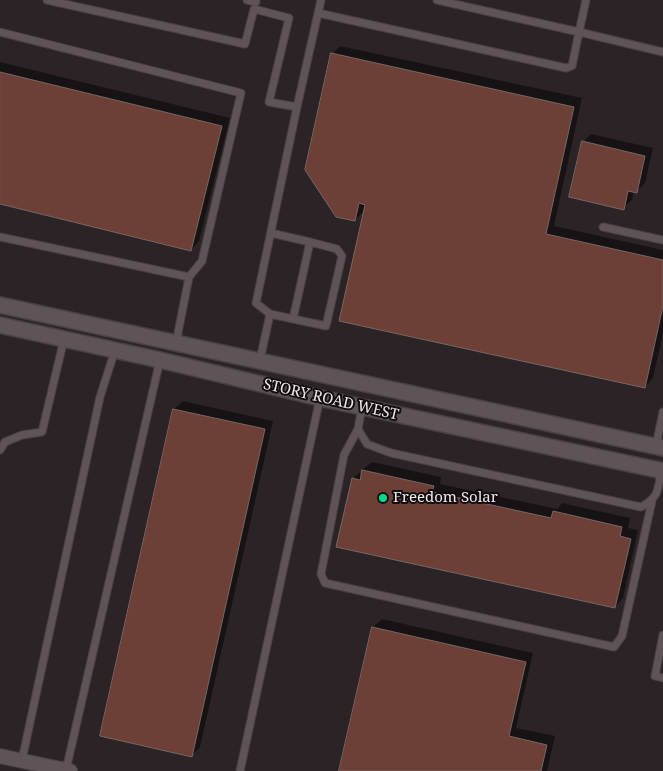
<!DOCTYPE html>
<style>
body{margin:0}
canvas{display:block;background:#2c2326}
</style>
<canvas width="663" height="771"></canvas>
<script>
const ctx = document.querySelector('canvas').getContext('2d');
ctx.lineJoin = 'round';
function paint(path, color) { ctx.fillStyle = color; ctx.fill(path, 'evenodd'); }
function strokePath(path, color, width, dash) { ctx.strokeStyle = color; ctx.lineWidth = width; ctx.lineCap = dash ? 'butt' : 'round'; ctx.setLineDash(dash || []); ctx.stroke(path); }
function label(font, color, halo, rows, align = 'center') {
  ctx.font = font + ' "Noto Serif",serif'; ctx.lineWidth = 4; ctx.setLineDash([]); ctx.textBaseline = 'middle'; ctx.strokeStyle = halo; ctx.fillStyle = color; for (const [text, x, y, turn = 0] of rows) {
    ctx.save(); ctx.translate(x, y); ctx.rotate((+turn || 0) * Math.PI / 180); ctx.textAlign = isNaN(turn) ? turn : align; if (halo) ctx.strokeText(text, 0, 0); ctx.fillText(text, 0, 0); ctx.restore();
  }
}
paint(new Path2D(`
 M 340,46 L 582,98 L 554,226 L 663,250 L 663,333 L 653,378 L 645,387 L 365,210 L 355,220 L 332,54 Z
 M 0,62 L 230,118 L 199,241 L 191,250 L 0,203 Z
 M 591,134 L 653,148 L 645,183 L 636,192 L 634,191 L 632,200 L 623,208 L 583,142 Z
 M 183,401 L 273,421 L 200,747 L 192,755 L 174,409 Z
 M 372,462 L 441,477 L 440,484 L 557,509 L 562,503 L 630,518 L 628,528 L 638,530 L 623,598 L 615,607 L 353,478 Z
 M 382,619 L 533,653 L 516,728 L 555,736 L 547,771 L 340,771 L 373,627 Z`), '#0007');
const building = new Path2D(`
 M 331,53 L 574,107 L 546,234 L 663,260 L 663,306 L 645,388 L 339,321 L 365,205 L 359,203 L 355,221 L 336,217 L 305,170 Z
 M 0,72 L 222,126 L 191,251 L 0,204 Z
 M 582,141 L 645,156 L 637,193 L 628,191 L 624,210 L 569,197 Z
 M 173,409 L 265,429 L 192,757 L 100,736 Z
 M 362,470 L 434,486 L 432,492 L 551,518 L 553,511 L 622,527 L 620,536 L 631,539 L 615,608 L 336,547 L 352,478 L 360,480 Z
 M 372,627 L 526,662 L 509,736 L 547,745 L 541,771 L 339,771 Z`);
paint(building, '#6e3f36');
strokePath(building, '#736865', 1);
const lane = new Path2D(`
 M 47,0 L 245,44 L 254,9 L 289,18 L 269,102 L 297,107
 M 247,0 L 256,2
 M 586,0 L 579,32 L 663,52
 M 318,13 L 566,68 L 572,66 L 579,32 L 437,0
 M 0,32 L 241,93 L 202,261 L 189,277 L 176,343
 M 603,227 L 663,240
 M 271,233 L 310,242 L 293,319
 M 0,237 L 189,277
 M 270,314 L 326,326 L 342,256 L 337,249 L 310,242
 M 260,360 L 270,314 L 256,303 L 297,107 L 321,0
 M 362,407 L 358,429 L 367,444 L 391,453 L 641,507 C 659,497 658,490 661,471
 M 358,429 L 344,455 L 321,574 L 325,583 L 614,647 L 622,636 L 652,501
 M 656,446 L 663,412
 M 0,450 L 5,442 L 22,435 L 42,432 L 64,339
 M 663,635 L 655,676 L 663,678
 M 22,760 L 100,397 L 115,350
 M 66,770 L 160,360
 M 240,771 L 320,398`);
const street = new Path2D(`
 M 0,756 L 70,771`);
const secondary = new Path2D(`
 M 0,305 L 663,448
 M 0,325 L 160,360 L 320,398 L 663,471`);
strokePath(lane, '#494043', 9);
strokePath(street, '#494043', 16);
strokePath(secondary, '#494043', 18);
strokePath(lane, '#5e5356', 7);
strokePath(street, '#5e5356', 14);
strokePath(secondary, '#5e5356', 15);
for (const [x, y, r, color] of [
 [383,498,5,"#00d98c"]
]) { const dot = new Path2D(); dot.arc(x, y, r, 0, 2 * Math.PI); ctx.fillStyle = color; ctx.fill(dot); strokePath(dot, '#120e0f', 2); }
label('15px', '#ede6e8', '#120e0f', [
 ["STORY ROAD WEST",331,400,13]
]);
label('15px', '#ede6e8', '#120e0f', [
 ["Freedom Solar",393,498]
], 'left');
</script>
